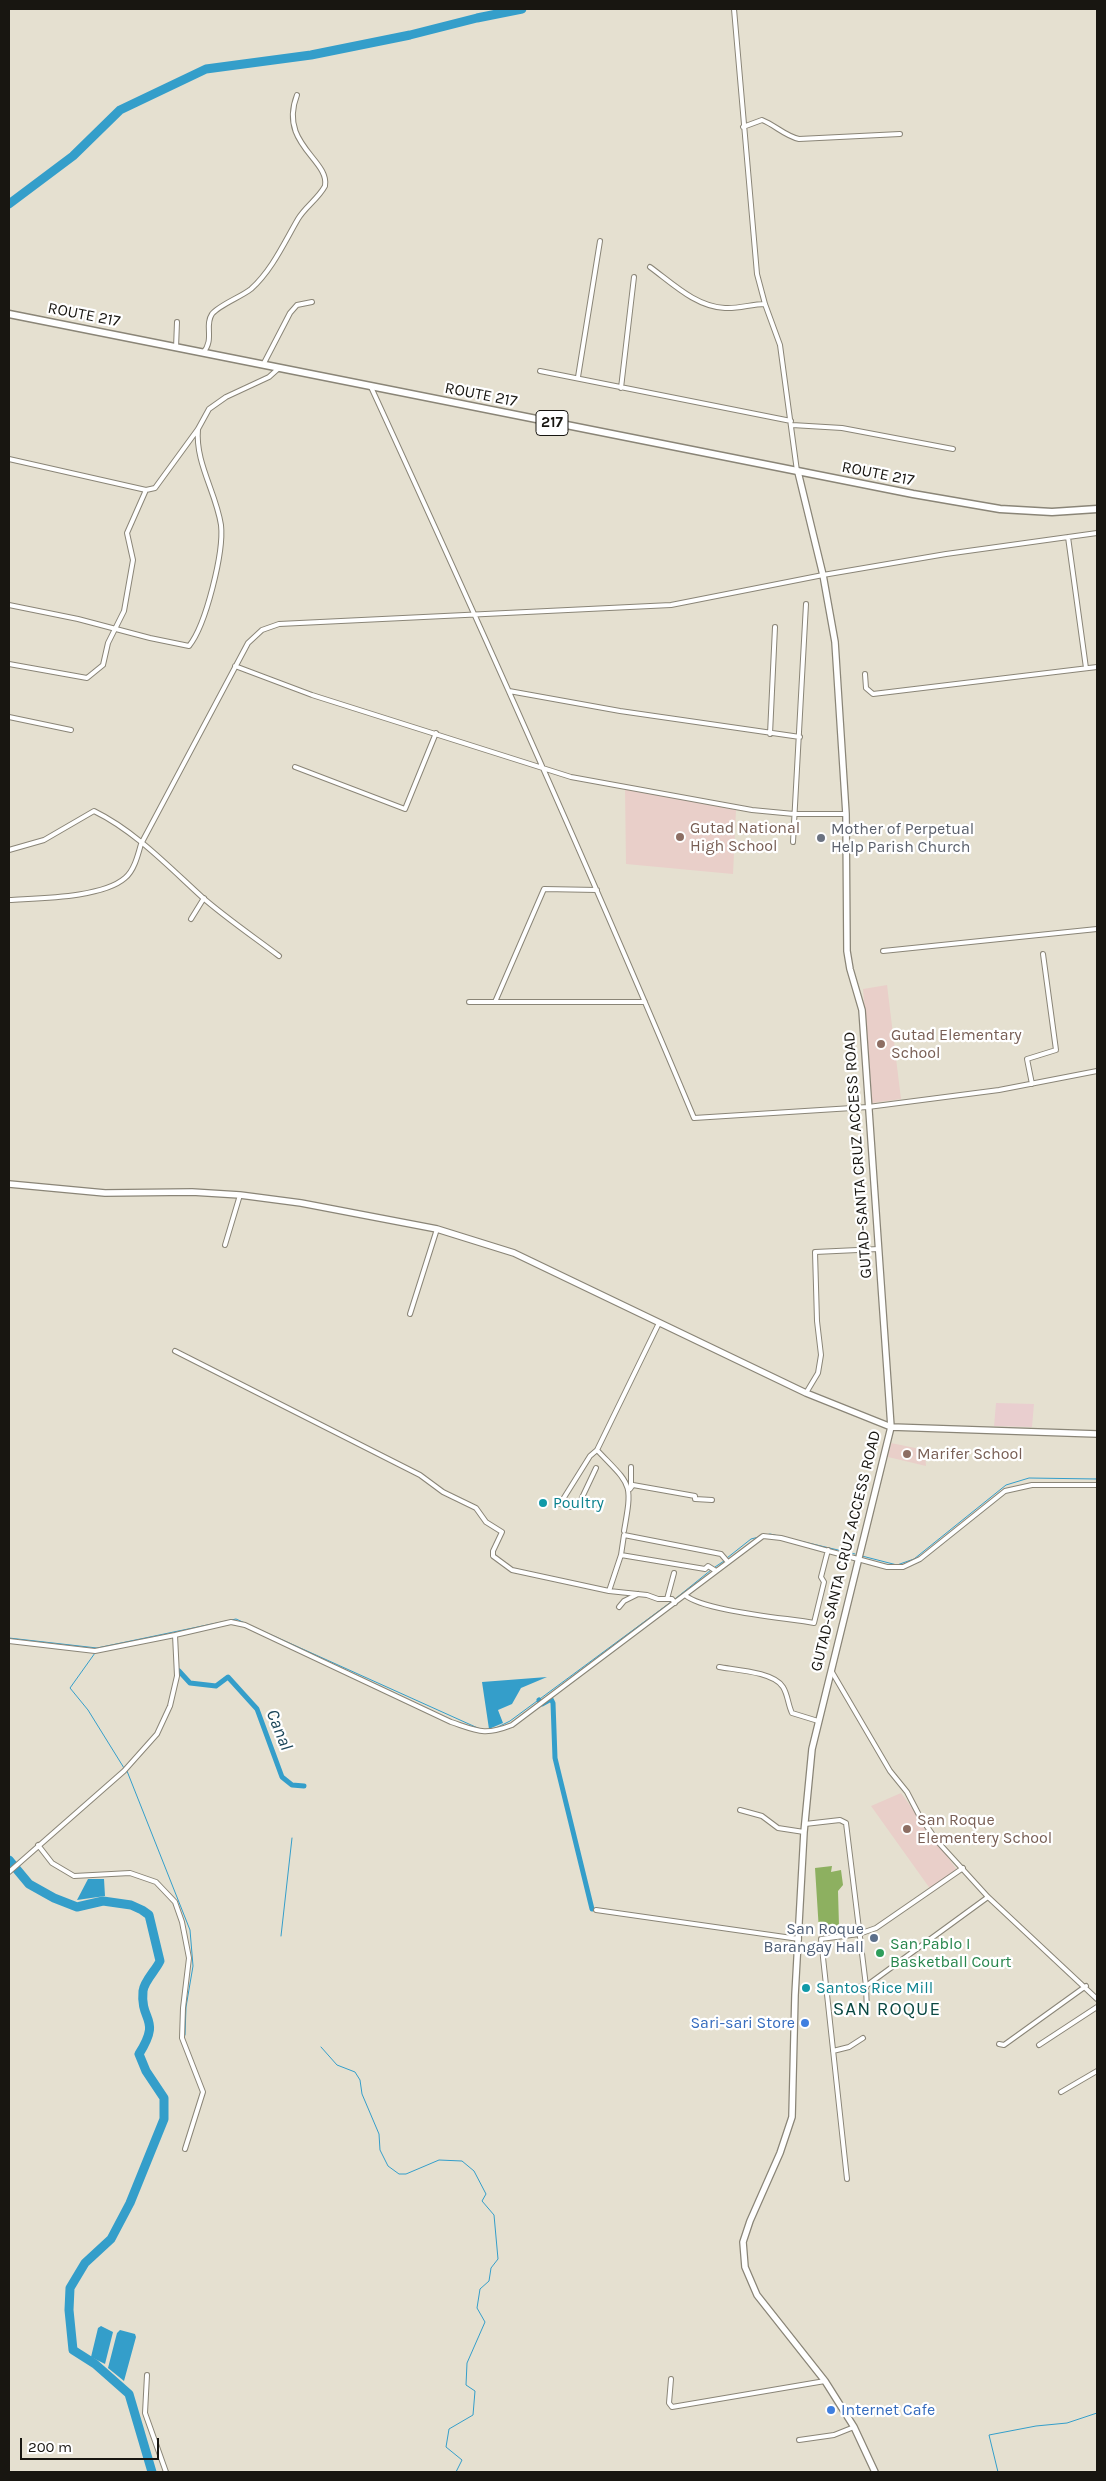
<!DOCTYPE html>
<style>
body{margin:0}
#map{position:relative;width:1106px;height:2481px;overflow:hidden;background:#e5e0d0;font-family:Karla,sans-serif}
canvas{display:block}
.frame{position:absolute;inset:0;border:10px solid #181611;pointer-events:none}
.scale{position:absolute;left:20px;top:2438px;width:139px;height:22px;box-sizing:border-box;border:2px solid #181611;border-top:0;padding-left:6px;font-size:15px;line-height:18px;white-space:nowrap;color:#181611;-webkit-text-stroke:4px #fff;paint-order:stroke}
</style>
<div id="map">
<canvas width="1106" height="2481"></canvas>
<div class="frame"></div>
<div class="scale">200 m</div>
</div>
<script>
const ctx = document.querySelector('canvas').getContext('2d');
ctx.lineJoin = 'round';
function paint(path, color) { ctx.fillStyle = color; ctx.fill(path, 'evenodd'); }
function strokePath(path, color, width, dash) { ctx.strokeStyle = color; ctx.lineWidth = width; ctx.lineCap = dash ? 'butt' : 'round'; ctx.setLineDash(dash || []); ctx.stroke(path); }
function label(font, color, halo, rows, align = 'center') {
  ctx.font = font + ' Karla,sans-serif'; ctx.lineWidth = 4.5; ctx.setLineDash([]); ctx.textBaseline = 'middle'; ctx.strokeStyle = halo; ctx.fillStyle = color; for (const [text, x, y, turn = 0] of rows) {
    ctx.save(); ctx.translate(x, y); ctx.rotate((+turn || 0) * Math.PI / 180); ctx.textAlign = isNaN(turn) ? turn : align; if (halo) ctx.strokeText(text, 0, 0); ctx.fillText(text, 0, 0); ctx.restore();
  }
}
paint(new Path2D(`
 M 996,1403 L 1034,1404 L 1032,1427 L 994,1426 Z`), '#e9cecf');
paint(new Path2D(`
 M 625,788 L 736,810 L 733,874 L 626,864 Z
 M 887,985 L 901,1099 L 872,1103 L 863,989 Z
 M 891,1443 L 925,1450 L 926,1466 L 888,1457 Z
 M 901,1793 L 957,1870 L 931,1890 L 871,1806 Z`), '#e9cfc9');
paint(new Path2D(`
 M 832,1866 L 831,1872 L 841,1870 L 843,1885 L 838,1891 L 839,1926 L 819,1931 L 815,1868 Z`), '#8db060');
paint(new Path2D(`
 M 547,1677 L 521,1688 L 512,1704 L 498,1710 L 503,1723 L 489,1729 L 482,1682 Z
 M 88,1879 L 104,1879 L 105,1896 L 77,1900 Z
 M 101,2326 L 113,2332 L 105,2364 L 91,2357 L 98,2328 Z
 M 120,2330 L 135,2334 L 136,2337 L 124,2381 L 108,2368 L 117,2333 Z`), '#349eca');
strokePath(new Path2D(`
 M 862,1556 L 897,1565 L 914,1559 L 1006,1485 L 1029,1478 L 1097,1479
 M 727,1558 L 751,1539 L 770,1534 L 855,1554
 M 715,1567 L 724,1561
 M 675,1599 L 711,1570
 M 9,1638 L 97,1648 L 236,1619 L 480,1729
 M 95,1653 L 70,1688 L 88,1710 L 124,1768
 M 496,1728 L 510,1721 L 671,1602
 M 127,1771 L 190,1930 L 193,1966 L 186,2007 L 185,2035
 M 281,1936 L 292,1838
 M 321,2047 L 337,2065 L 355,2072 L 360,2080 L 362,2094 L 379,2134 L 380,2150 L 388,2166 L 399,2174 L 406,2174 L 439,2160 L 462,2161 L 474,2171 L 486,2194 L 482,2201 L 494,2215 L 498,2259 L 491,2268 L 489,2281 L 480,2289 L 477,2308 L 485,2322 L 467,2363 L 466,2385 L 475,2391 L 473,2415 L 449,2429 L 446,2447 L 462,2460 L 456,2472
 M 998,2472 L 989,2435 L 1036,2426 L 1067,2423 L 1097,2413`), '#349eca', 1);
strokePath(new Path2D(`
 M 179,1671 L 190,1683 L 216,1686 L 228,1677 L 257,1709 L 282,1777 L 292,1785 L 304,1786
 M 539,1700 L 542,1704 L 551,1699 L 553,1703 L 555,1758 L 592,1909`), '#349eca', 5);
strokePath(new Path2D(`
 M 9,204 L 73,156 L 120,110 L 206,69 L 311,55 L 410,35 L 477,18 L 522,9
 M 9,1860 L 29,1884 L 54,1898 L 77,1907 L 103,1901 L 131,1905 L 142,1910 L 149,1915 L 160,1961 C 156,1970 144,1981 143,1991 C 140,2023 162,2017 139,2054 L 146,2071 L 164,2098 L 164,2119 L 130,2203 L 111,2239 L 85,2263 L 70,2288 L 69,2310 L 73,2350 L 95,2364 L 129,2394 L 152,2472`), '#349eca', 9);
const street = new Path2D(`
 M 734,9 L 757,274 L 765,304 L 780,345 L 797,471
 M 743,127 L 762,120 C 775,125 785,136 799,139 L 900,134
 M 650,267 C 672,283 696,307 725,308 C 739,309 751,304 765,304
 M 176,348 L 177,322
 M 203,353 C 215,339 204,326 212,314 C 219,305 241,297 251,289 C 272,270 284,243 298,219 C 305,207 318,199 325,186 C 330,160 278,144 297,95
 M 263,365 L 290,313 L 297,305 L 312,302
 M 540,371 L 791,421
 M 578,377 L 600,241
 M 371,387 C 482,629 591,872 694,1118 L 868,1107 L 999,1090 L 1097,1071
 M 621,388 L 634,277
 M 792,425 L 842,428 L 953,449
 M 9,459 L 146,490 L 155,488 L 198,429 L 209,409 L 226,397 L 269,377 L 279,368
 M 1068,537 L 1086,668
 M 9,605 L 78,619 L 150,638 L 189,646 C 206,625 224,552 221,525 C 216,492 195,463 198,429
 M 9,664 L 87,678 L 103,665 L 108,643 L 124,611 L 133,560 L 127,533 L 146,490
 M 235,666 L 312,695 L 571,777 L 752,810 L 794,814 L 846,814
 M 865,674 L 866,688 L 873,694 L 1097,667
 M 509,691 L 620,711 L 800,737
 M 9,717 L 71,730
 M 770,734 L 775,627
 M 295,767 L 405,809 L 436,733
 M 793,842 L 806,604
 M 9,850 L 44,840 L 94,811 C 135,831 169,867 202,897 C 226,918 254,937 279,956
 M 9,900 C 39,898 102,898 125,878 C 134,871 138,855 141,844 L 248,643 L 262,630 L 279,624 L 671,605 L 823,575 L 946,554 L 1097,533
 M 191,919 L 204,898
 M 883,951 L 1097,929
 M 469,1002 L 645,1002
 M 495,1002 L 544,889 L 597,890
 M 1032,1084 L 1027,1059 L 1056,1050 L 1043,954
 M 225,1245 L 240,1195
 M 410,1314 L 437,1229
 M 175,1351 L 420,1475 L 443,1492 L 476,1508 L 486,1522 L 502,1532 L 493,1551 L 493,1556 L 512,1570 L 609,1591 L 647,1595 L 658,1599 L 672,1599 L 675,1603
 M 806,1393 L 818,1373 L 821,1355 L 817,1321 L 815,1252 L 879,1249
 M 597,1450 C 631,1486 633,1481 624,1531
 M 596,1468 L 579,1504 L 570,1507 L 560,1504 L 590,1456 L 597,1450 L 659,1323
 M 631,1487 L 631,1467
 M 630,1489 L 633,1485 L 695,1496 L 695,1499 L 712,1500
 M 621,1555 L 705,1569 L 708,1566 L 716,1571
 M 609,1591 L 621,1555 L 624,1535 L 721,1554 L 727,1561
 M 685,1595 C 703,1611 786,1618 814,1623 L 824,1582 L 821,1577 L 828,1550
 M 667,1599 L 674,1573
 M 619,1607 L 624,1601 L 638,1594
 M 9,1641 L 95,1651 L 175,1635
 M 719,1667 C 736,1670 774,1672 783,1687 C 788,1695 788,1705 792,1713 L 818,1721
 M 832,1672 L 890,1771 L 907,1792 L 919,1815 L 937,1841 L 988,1897 L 1097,1999
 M 740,1810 L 762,1816 L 778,1828 L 804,1832
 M 805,1824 L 840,1820 L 846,1823 L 866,1986 L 867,2012
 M 38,1845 L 52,1863 L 74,1876 L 130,1873 L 156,1882 L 175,1902 L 182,1922 L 189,1958 L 183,2008 L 182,2038 L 203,2092 L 185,2149
 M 9,1872 L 124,1771 L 157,1734 L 170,1706 L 177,1676 L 175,1635 L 231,1622 L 245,1625 L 451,1722 C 478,1731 484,1736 512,1725 L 763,1536 L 781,1538 L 887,1567 L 903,1567 L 920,1559 L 1005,1491 L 1032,1485 L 1097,1485
 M 596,1910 L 799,1939
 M 827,1991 L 866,1986 L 988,1897
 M 999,2044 L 1004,2045 L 1086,1986
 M 1039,2045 L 1097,2007
 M 833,2051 L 849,2047 L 863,2038
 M 1061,2092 L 1097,2071
 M 847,2179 L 821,1939 L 859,1934 L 876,1928 L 963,1868
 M 147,2375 L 145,2413 L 166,2472
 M 671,2379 L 669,2403 L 672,2407 L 825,2381
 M 799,2440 L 834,2435 L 854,2427`);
const secondary = new Path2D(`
 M 798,472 L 823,575 L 835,642 L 846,814 L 847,951 L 850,969 L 862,1010 L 891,1427 L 812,1749 L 804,1832 L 795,1995 L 792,2117 L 780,2153 L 750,2221 L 743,2242 L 745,2267 L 757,2295 L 825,2381 L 854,2427 L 875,2472
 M 9,1184 L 105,1193 L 192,1192 L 240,1195 L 301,1203 L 437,1229 L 514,1253 L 806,1393 L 891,1427 L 1097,1434`);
const primary = new Path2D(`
 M 9,314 L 913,494 L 1000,509 L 1052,512 L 1097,509`);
strokePath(street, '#8a8577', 6);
strokePath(secondary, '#8a8577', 8);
strokePath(primary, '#8a8577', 9);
strokePath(street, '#fff', 4);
strokePath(secondary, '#fff', 5.5);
strokePath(primary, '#fff', 6);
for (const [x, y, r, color] of [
 [680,837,5,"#8d6e63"],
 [821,838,5,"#6b7280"],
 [881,1044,5,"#8d6e63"],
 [907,1454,5,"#8d6e63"],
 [543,1503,5,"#0f9aa8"],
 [907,1829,5,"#8d6e63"],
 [874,1938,5,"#5c6f8a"],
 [880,1953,5,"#2e9e5b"],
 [806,1988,5,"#0f9aa8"],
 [805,2023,5,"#3f7fe0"],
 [831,2410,5,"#3f7fe0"]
]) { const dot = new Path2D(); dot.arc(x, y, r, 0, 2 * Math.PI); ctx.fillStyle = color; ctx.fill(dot); strokePath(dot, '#fff', 2); }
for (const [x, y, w] of [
 [552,423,32]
]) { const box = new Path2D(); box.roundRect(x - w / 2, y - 12.5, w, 25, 4); ctx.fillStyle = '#fff'; ctx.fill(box); strokePath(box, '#181611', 1); }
label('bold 15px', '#181611', null, [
 ["217",552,423]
]);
label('16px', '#181611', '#fff', [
 ["ROUTE 217",84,315,11],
 ["ROUTE 217",481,395,11],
 ["ROUTE 217",878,474,11],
 ["GUTAD-SANTA CRUZ ACCESS ROAD",858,1155,-94],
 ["GUTAD-SANTA CRUZ ACCESS ROAD",846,1551,-76]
]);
label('16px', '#785e54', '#fff', [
 ["Gutad National",690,828],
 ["High School",690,846],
 ["Gutad Elementary",891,1035],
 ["School",891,1053],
 ["Marifer School",917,1454],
 ["San Roque",917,1820],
 ["Elementery School",917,1838]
], 'left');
label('16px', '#5b616d', '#fff', [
 ["Mother of Perpetual",831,829],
 ["Help Parish Church",831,847]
], 'left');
label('16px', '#0d838f', '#fff', [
 ["Poultry",553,1503],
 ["Santos Rice Mill",816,1988]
], 'left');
label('16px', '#4e5e75', '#fff', [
 ["San Roque",864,1929],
 ["Barangay Hall",864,1947]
], 'right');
label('16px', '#27864d', '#fff', [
 ["San Pablo I",890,1944],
 ["Basketball Court",890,1962]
], 'left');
label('16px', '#366cbe', '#fff', [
 ["Sari-sari Store",795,2023],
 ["Internet Cafe",841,2410,"left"]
], 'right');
label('italic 18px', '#1b4659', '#fff', [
 ["Canal",279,1730,68]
]);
ctx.letterSpacing = '1px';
label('19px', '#0a4842', '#fff', [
 ["SAN ROQUE",887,2010]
]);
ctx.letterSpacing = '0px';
</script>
